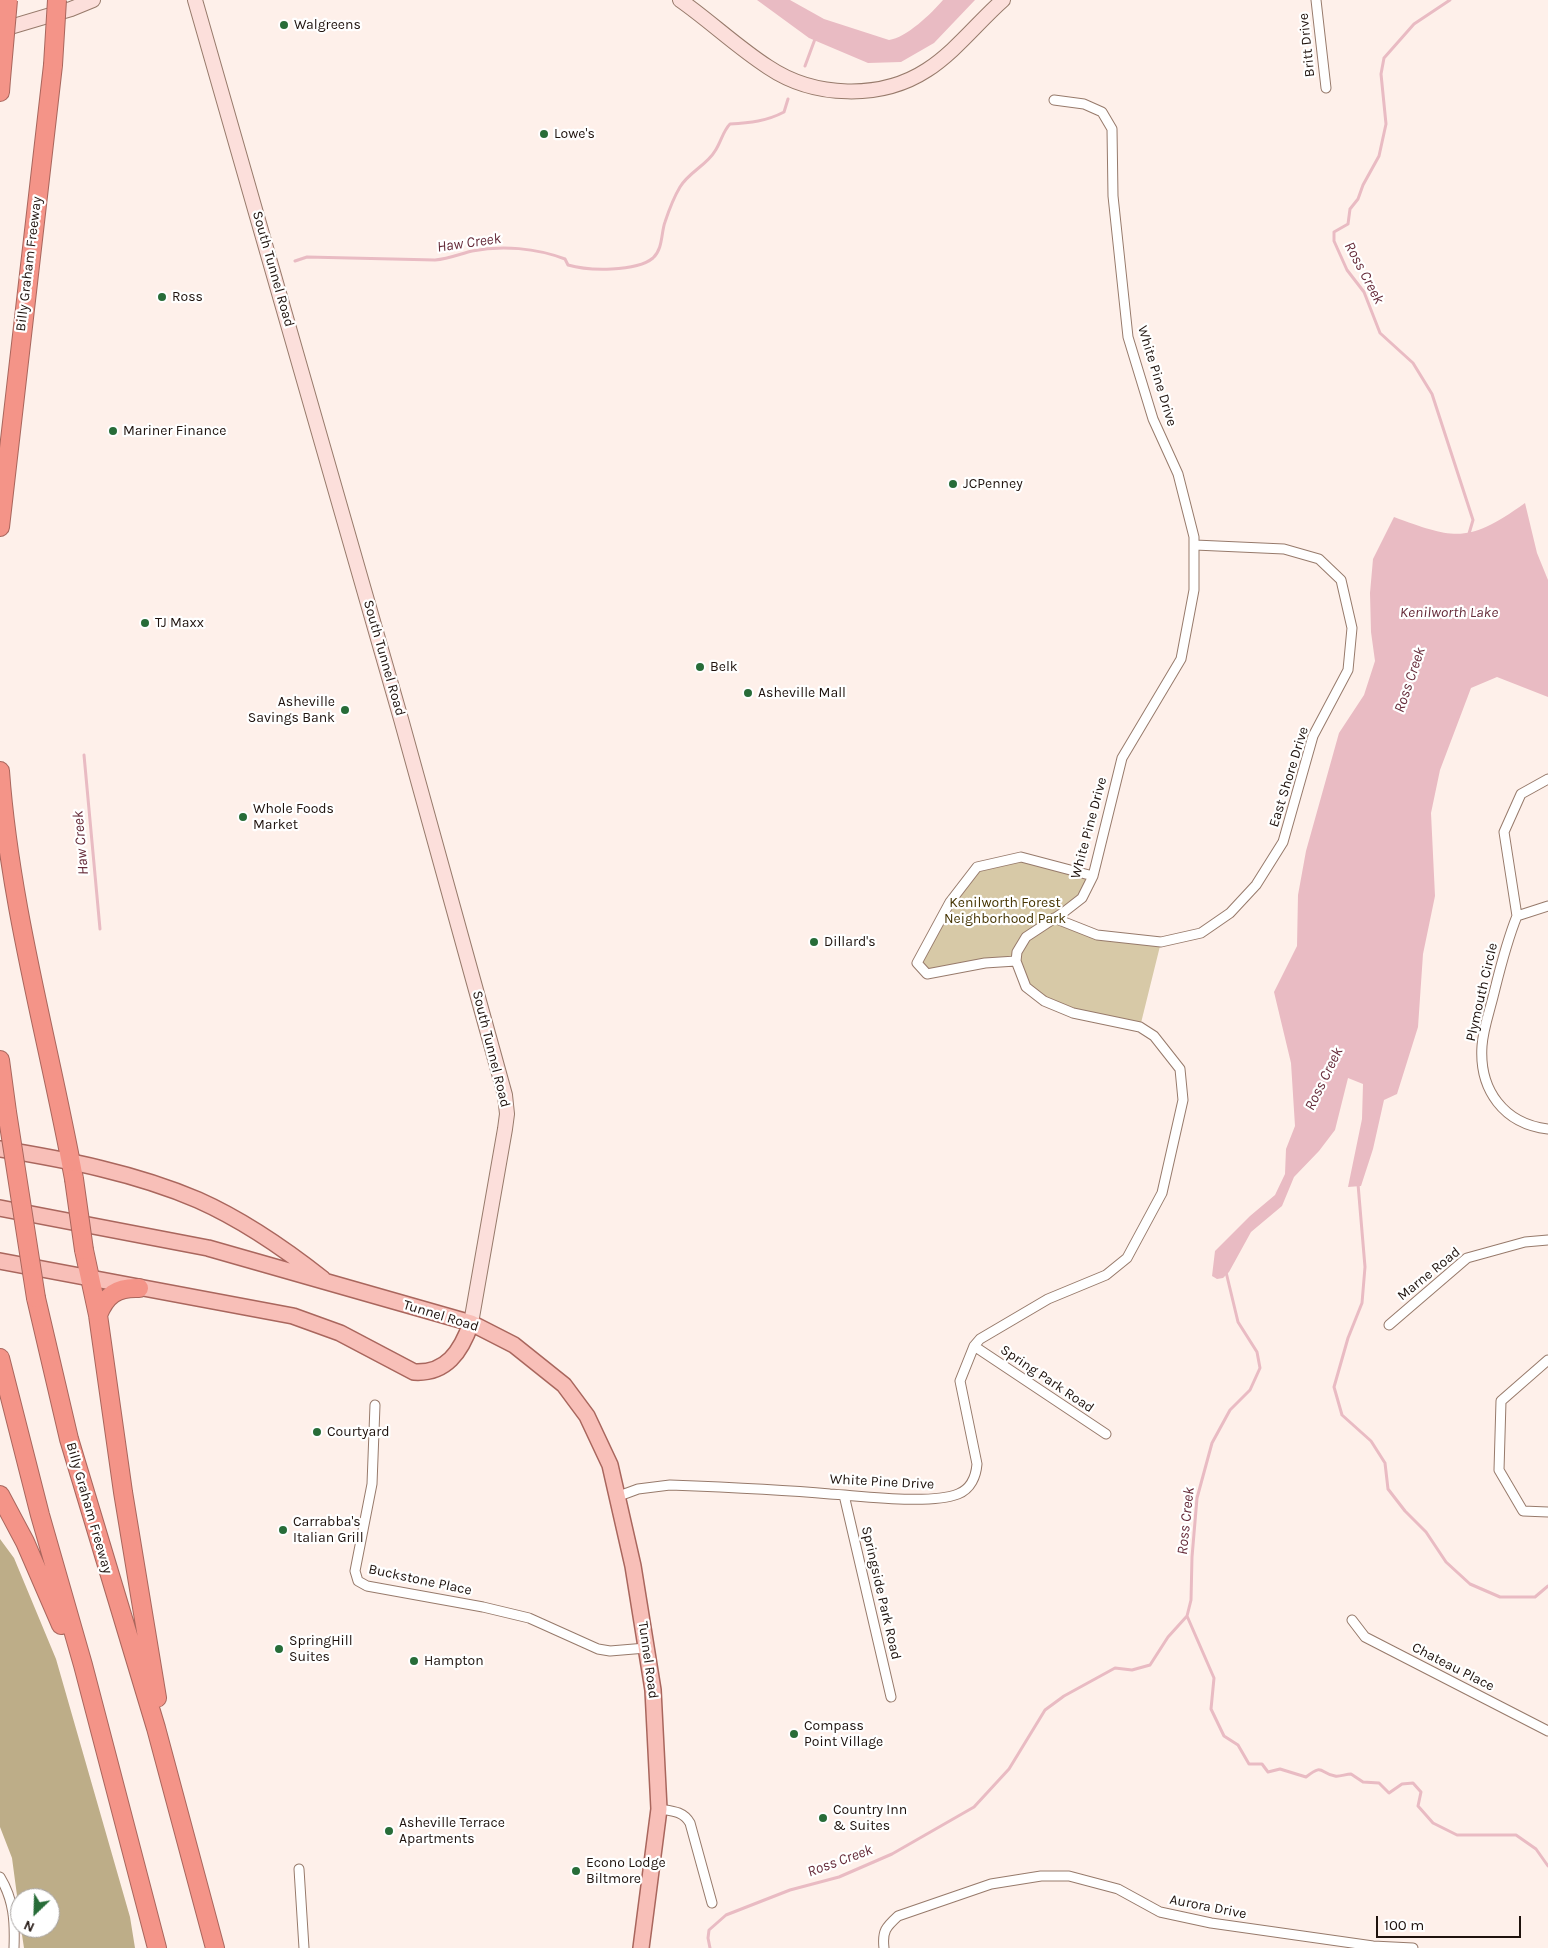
<!DOCTYPE html>
<style>
body{margin:0}
#map{position:relative;width:1548px;height:1948px;overflow:hidden;background:#fef0ea;font-family:Karla,sans-serif}
canvas{display:block}
.north{position:absolute;left:10px;top:1888px;width:50px;height:50px;box-sizing:border-box;background:#fff;border:1px solid #a5a09e;border-radius:50%;rotate:204deg;font-size:14px;font-weight:700;line-height:20px;text-align:center;color:#1e120d}
.north::after{content:'';display:block;margin:auto;width:18px;height:22px;background:#276c38;clip-path:polygon(50% 0,100% 100%,50% 72%,0 100%)}
.scale{position:absolute;left:1376px;top:1916px;width:145px;height:22px;box-sizing:border-box;border:2px solid #1e120d;border-top:0;padding-left:6px;font-size:15px;line-height:18px;white-space:nowrap;color:#1e120d;-webkit-text-stroke:4px #fff;paint-order:stroke}
</style>
<div id="map">
<canvas width="1548" height="1948"></canvas>
<div class="north">N</div>
<div class="scale">100 m</div>
</div>
<script>
const ctx = document.querySelector('canvas').getContext('2d');
ctx.lineJoin = 'round';
function paint(path, color) { ctx.fillStyle = color; ctx.fill(path, 'evenodd'); }
function strokePath(path, color, width, dash) { ctx.strokeStyle = color; ctx.lineWidth = width; ctx.lineCap = dash ? 'butt' : 'round'; ctx.setLineDash(dash || []); ctx.stroke(path); }
function label(font, color, halo, rows, align = 'center') {
  ctx.font = font + ' Karla,sans-serif'; ctx.lineWidth = 4.5; ctx.setLineDash([]); ctx.textBaseline = 'middle'; ctx.strokeStyle = halo; ctx.fillStyle = color; for (const [text, x, y, turn = 0] of rows) {
    ctx.save(); ctx.translate(x, y); ctx.rotate((+turn || 0) * Math.PI / 180); ctx.textAlign = isNaN(turn) ? turn : align; if (halo) ctx.strokeText(text, 0, 0); ctx.fillText(text, 0, 0); ctx.restore();
  }
}
paint(new Path2D(`
 M 1021,857 L 1093,876 L 1082,898 L 1055,918 L 1097,935 L 1161,942 L 1140,1027 L 1073,1013 L 1026,987 L 1016,961 L 927,974 L 917,963 L 950,902 L 977,867 Z`), '#d7c9a7');
paint(new Path2D(`
 M 0,1539 L 14,1558 L 56,1659 L 130,1917 L 135,1948 L 24,1948 L 21,1928 L 50,1928 L 50,1898 L 20,1898 L 20,1918 L 12,1858 L 0,1827 Z`), '#bdad88');
paint(new Path2D(`
 M 757,0 L 790,0 L 824,19 L 889,40 C 906,38 932,13 943,0 L 975,0 L 934,43 L 901,62 L 868,63 L 809,38 Z
 M 1525,503 L 1537,553 L 1548,580 L 1548,697 L 1497,677 L 1471,688 L 1440,770 L 1431,813 L 1435,896 L 1423,954 L 1418,1027 L 1397,1094 L 1384,1100 L 1373,1149 L 1361,1186 L 1348,1187 L 1362,1119 L 1363,1084 L 1348,1078 L 1335,1130 L 1319,1151 L 1294,1177 L 1282,1206 L 1251,1232 L 1229,1272 L 1223,1278 L 1217,1279 L 1212,1276 L 1215,1251 L 1250,1216 L 1275,1195 L 1285,1174 L 1286,1149 L 1295,1126 L 1291,1063 L 1274,992 L 1297,946 L 1298,895 L 1306,851 L 1339,733 L 1364,695 L 1375,661 L 1371,632 L 1370,593 L 1373,559 L 1394,517 C 1456,540 1469,543 1525,503 Z`), '#e9bbc3');
strokePath(new Path2D(`
 M 1450,0 L 1414,24 L 1384,58 L 1381,74 L 1386,124 L 1379,156 L 1363,185 L 1358,199 L 1350,209 L 1348,224 L 1334,232 L 1334,241 L 1347,270 L 1364,292 L 1380,333 L 1413,363 L 1432,394 L 1473,520 L 1468,537
 M 805,66 L 815,39
 M 295,261 L 307,257 L 435,260 C 448,259 460,254 472,251 C 502,245 536,248 565,259 L 568,265 C 588,271 636,272 653,258 C 663,249 661,233 665,222 C 669,210 674,197 680,187 C 689,172 707,165 715,151 C 721,142 723,131 730,124 C 750,123 767,121 784,112 L 788,99
 M 84,755 L 100,929
 M 1358,1184 L 1365,1267 L 1362,1303 L 1348,1338 L 1334,1387 L 1342,1415 L 1371,1441 L 1385,1463 L 1388,1489 L 1405,1511 L 1426,1532 L 1446,1562 L 1470,1584 L 1500,1597 L 1535,1597 L 1548,1586
 M 1187,1616 L 1214,1678 L 1211,1709 L 1224,1736 L 1238,1745 L 1249,1764 L 1262,1764 L 1268,1772 L 1280,1769 L 1306,1777 C 1324,1763 1319,1773 1335,1776 C 1339,1777 1346,1774 1351,1774 L 1363,1782 L 1379,1783 L 1389,1793 L 1402,1784 L 1413,1783 L 1421,1792 L 1418,1806 L 1433,1823 L 1457,1835 L 1516,1835 L 1536,1849 L 1548,1866
 M 710,1948 L 708,1938 L 709,1930 L 726,1915 L 790,1890 L 839,1877 L 892,1854 L 974,1807 L 1009,1769 L 1045,1710 L 1064,1696 L 1115,1668 L 1132,1670 L 1150,1665 L 1168,1637 L 1187,1616 L 1191,1600 L 1192,1557 L 1197,1498 L 1212,1443 L 1230,1410 L 1250,1390 L 1260,1368 L 1257,1352 L 1238,1322 L 1226,1272`), '#e9bbc3', 3);
const street = new Path2D(`
 M 1316,0 L 1326,88
 M 1517,916 C 1506,943 1500,969 1493,997 C 1489,1013 1483,1030 1482,1046 C 1479,1090 1504,1124 1548,1129
 M 1517,916 L 1504,832 L 1521,794 L 1548,779
 M 1517,916 L 1548,906
 M 1054,918 L 1097,935 L 1161,942 L 1201,933 L 1230,913 L 1256,885 L 1283,842 L 1313,736 L 1348,670 L 1352,628 L 1341,580 L 1319,559 L 1284,549 L 1195,545
 M 1016,961 L 985,963 L 927,974 L 917,963 L 950,902 L 977,867 L 1021,857 L 1093,876
 M 1389,1325 L 1467,1258 L 1525,1242 L 1548,1240
 M 974,1346 L 1106,1434
 M 1548,1360 L 1501,1401 L 1499,1470 L 1523,1511 L 1548,1512
 M 375,1405 L 372,1484 L 355,1571 L 358,1581 L 367,1586 L 483,1607 L 529,1618 L 598,1649 L 610,1651 L 646,1648
 M 844,1495 L 891,1697
 M 619,1496 L 638,1489 L 670,1485 C 723,1487 776,1489 830,1494 C 862,1496 930,1505 958,1494 C 971,1489 976,1476 977,1464 L 960,1381 L 974,1346 L 980,1339 L 1048,1299 L 1106,1275 L 1127,1258 L 1162,1193 L 1183,1100 L 1180,1069 L 1154,1036 L 1140,1027 L 1073,1013 L 1044,1001 L 1026,987 L 1016,961 L 1017,952 L 1026,937 L 1064,912 L 1082,898 L 1093,876 L 1122,758 L 1181,659 L 1194,590 L 1194,537 L 1178,474 L 1153,419 L 1128,337 L 1113,196 L 1112,129 L 1102,112 L 1084,104 L 1054,100
 M 1352,1620 L 1365,1637 L 1548,1731
 M 659,1809 C 672,1811 683,1811 690,1823 L 712,1903
 M 299,1869 L 304,1948
 M 0,1877 C 14,1900 15,1922 14,1948
 M 884,1948 C 882,1931 886,1927 898,1916 L 991,1884 L 1041,1876 L 1069,1876 L 1118,1889 L 1160,1912 L 1211,1923 L 1373,1946 L 1413,1948`);
const secondary = new Path2D(`
 M 195,0 L 401,719 L 505,1095 L 507,1114 L 505,1129 L 471,1323
 M 680,0 C 710,21 737,47 768,67 C 814,98 881,100 927,70 C 955,52 978,22 1003,0
 M 0,30 L 71,9 L 93,0`);
const primary = new Path2D(`
 M 0,1149 C 67,1160 135,1173 198,1200 C 243,1220 285,1249 323,1279
 M 0,1208 L 208,1248 L 471,1323 L 514,1345 L 564,1385 L 587,1416 L 610,1465 L 633,1566 L 653,1690 L 659,1809 L 641,1948
 M 0,1261 L 293,1316 L 340,1333 L 414,1372 C 446,1374 461,1352 471,1323`);
const highway = new Path2D(`
 M 0,92 L 1,79
 M 0,527 L 53,65
 M 0,771 C 10,908 49,1043 74,1179
 M 0,1060 L 7,1112
 M 84,1250 L 98,1315 L 123,1492 L 157,1698
 M 36,1298 L 69,1439 L 156,1728 L 215,1948
 M 98,1315 C 106,1295 117,1287 139,1288
 M 0,1358 L 40,1515 L 83,1665 L 157,1948
 M 0,1495 L 25,1542 L 61,1625`);
strokePath(street, '#977a6b', 11);
strokePath(secondary, '#977a6b', 16);
strokePath(primary, '#a9665d', 18);
strokePath(highway, '#a9665d', 20);
strokePath(street, '#fff', 9);
strokePath(secondary, '#fcdfdb', 14);
strokePath(primary, '#f8bfb8', 15);
strokePath(highway, '#f49488', 18);
const highwayBridge = new Path2D(`
 M 53,65 L 57,0
 M 1,79 L 8,0
 M 7,1112 L 36,1298
 M 74,1179 L 84,1250`);
strokePath(highwayBridge, '#a9665d', 20, []);
strokePath(highwayBridge, '#f49488', 18);
for (const [x, y, r, color] of [
 [284,25,5,"#276c38"],
 [544,134,5,"#276c38"],
 [162,297,5,"#276c38"],
 [113,431,5,"#276c38"],
 [953,484,5,"#276c38"],
 [145,623,5,"#276c38"],
 [700,667,5,"#276c38"],
 [748,693,5,"#276c38"],
 [345,710,5,"#276c38"],
 [243,817,5,"#276c38"],
 [814,942,5,"#276c38"],
 [317,1432,5,"#276c38"],
 [283,1530,5,"#276c38"],
 [279,1649,5,"#276c38"],
 [414,1661,5,"#276c38"],
 [794,1734,5,"#276c38"],
 [823,1818,5,"#276c38"],
 [389,1831,5,"#276c38"],
 [576,1871,5,"#276c38"]
]) { const dot = new Path2D(); dot.arc(x, y, r, 0, 2 * Math.PI); ctx.fillStyle = color; ctx.fill(dot); strokePath(dot, '#fff', 2); }
label('14px', '#1e120d', '#fff', [
 ["Walgreens",294,25],
 ["Lowe's",554,134],
 ["Ross",172,297],
 ["Mariner Finance",123,431],
 ["JCPenney",963,484],
 ["TJ Maxx",155,623],
 ["Belk",710,667],
 ["Asheville Mall",758,693],
 ["Asheville",335,702,"right"],
 ["Savings Bank",335,718,"right"],
 ["Whole Foods",253,809],
 ["Market",253,825],
 ["Dillard's",824,942],
 ["Courtyard",327,1432],
 ["Carrabba's",293,1522],
 ["Italian Grill",293,1538],
 ["SpringHill",289,1641],
 ["Suites",289,1657],
 ["Hampton",424,1661],
 ["Compass",804,1726],
 ["Point Village",804,1742],
 ["Country Inn",833,1810],
 ["& Suites",833,1826],
 ["Asheville Terrace",399,1823],
 ["Apartments",399,1839],
 ["Econo Lodge",586,1863],
 ["Biltmore",586,1879]
], 'left');
label('14px', '#1e120d', '#fff', [
 ["Britt Drive",1307,45,-96],
 ["Billy Graham Freeway",29,264,-83],
 ["South Tunnel Road",273,269,74],
 ["White Pine Drive",1157,376,73],
 ["South Tunnel Road",384,658,74],
 ["East Shore Drive",1289,777,-73],
 ["White Pine Drive",1089,828,-75],
 ["Plymouth Circle",1482,992,-77],
 ["South Tunnel Road",491,1049,76],
 ["Marne Road",1429,1274,-39],
 ["Tunnel Road",441,1316,17],
 ["Spring Park Road",1047,1379,34],
 ["White Pine Drive",882,1482,3],
 ["Billy Graham Freeway",89,1508,74],
 ["Buckstone Place",420,1580,12],
 ["Springside Park Road",881,1593,77],
 ["Tunnel Road",648,1660,82],
 ["Chateau Place",1453,1667,27],
 ["Aurora Drive",1208,1907,11]
]);
label('14px', '#463503', '#fff', [
 ["Kenilworth Forest",1005,903],
 ["Neighborhood Park",1005,919]
]);
label('italic 15px', '#662c3a', '#fff', [
 ["Haw Creek",469,243,-8],
 ["Ross Creek",1364,273,62],
 ["Kenilworth Lake",1449,613],
 ["Ross Creek",1410,680,-71],
 ["Haw Creek",81,843,-95],
 ["Ross Creek",1324,1079,-64],
 ["Ross Creek",1186,1521,-84],
 ["Ross Creek",840,1861,-20]
]);
</script>
